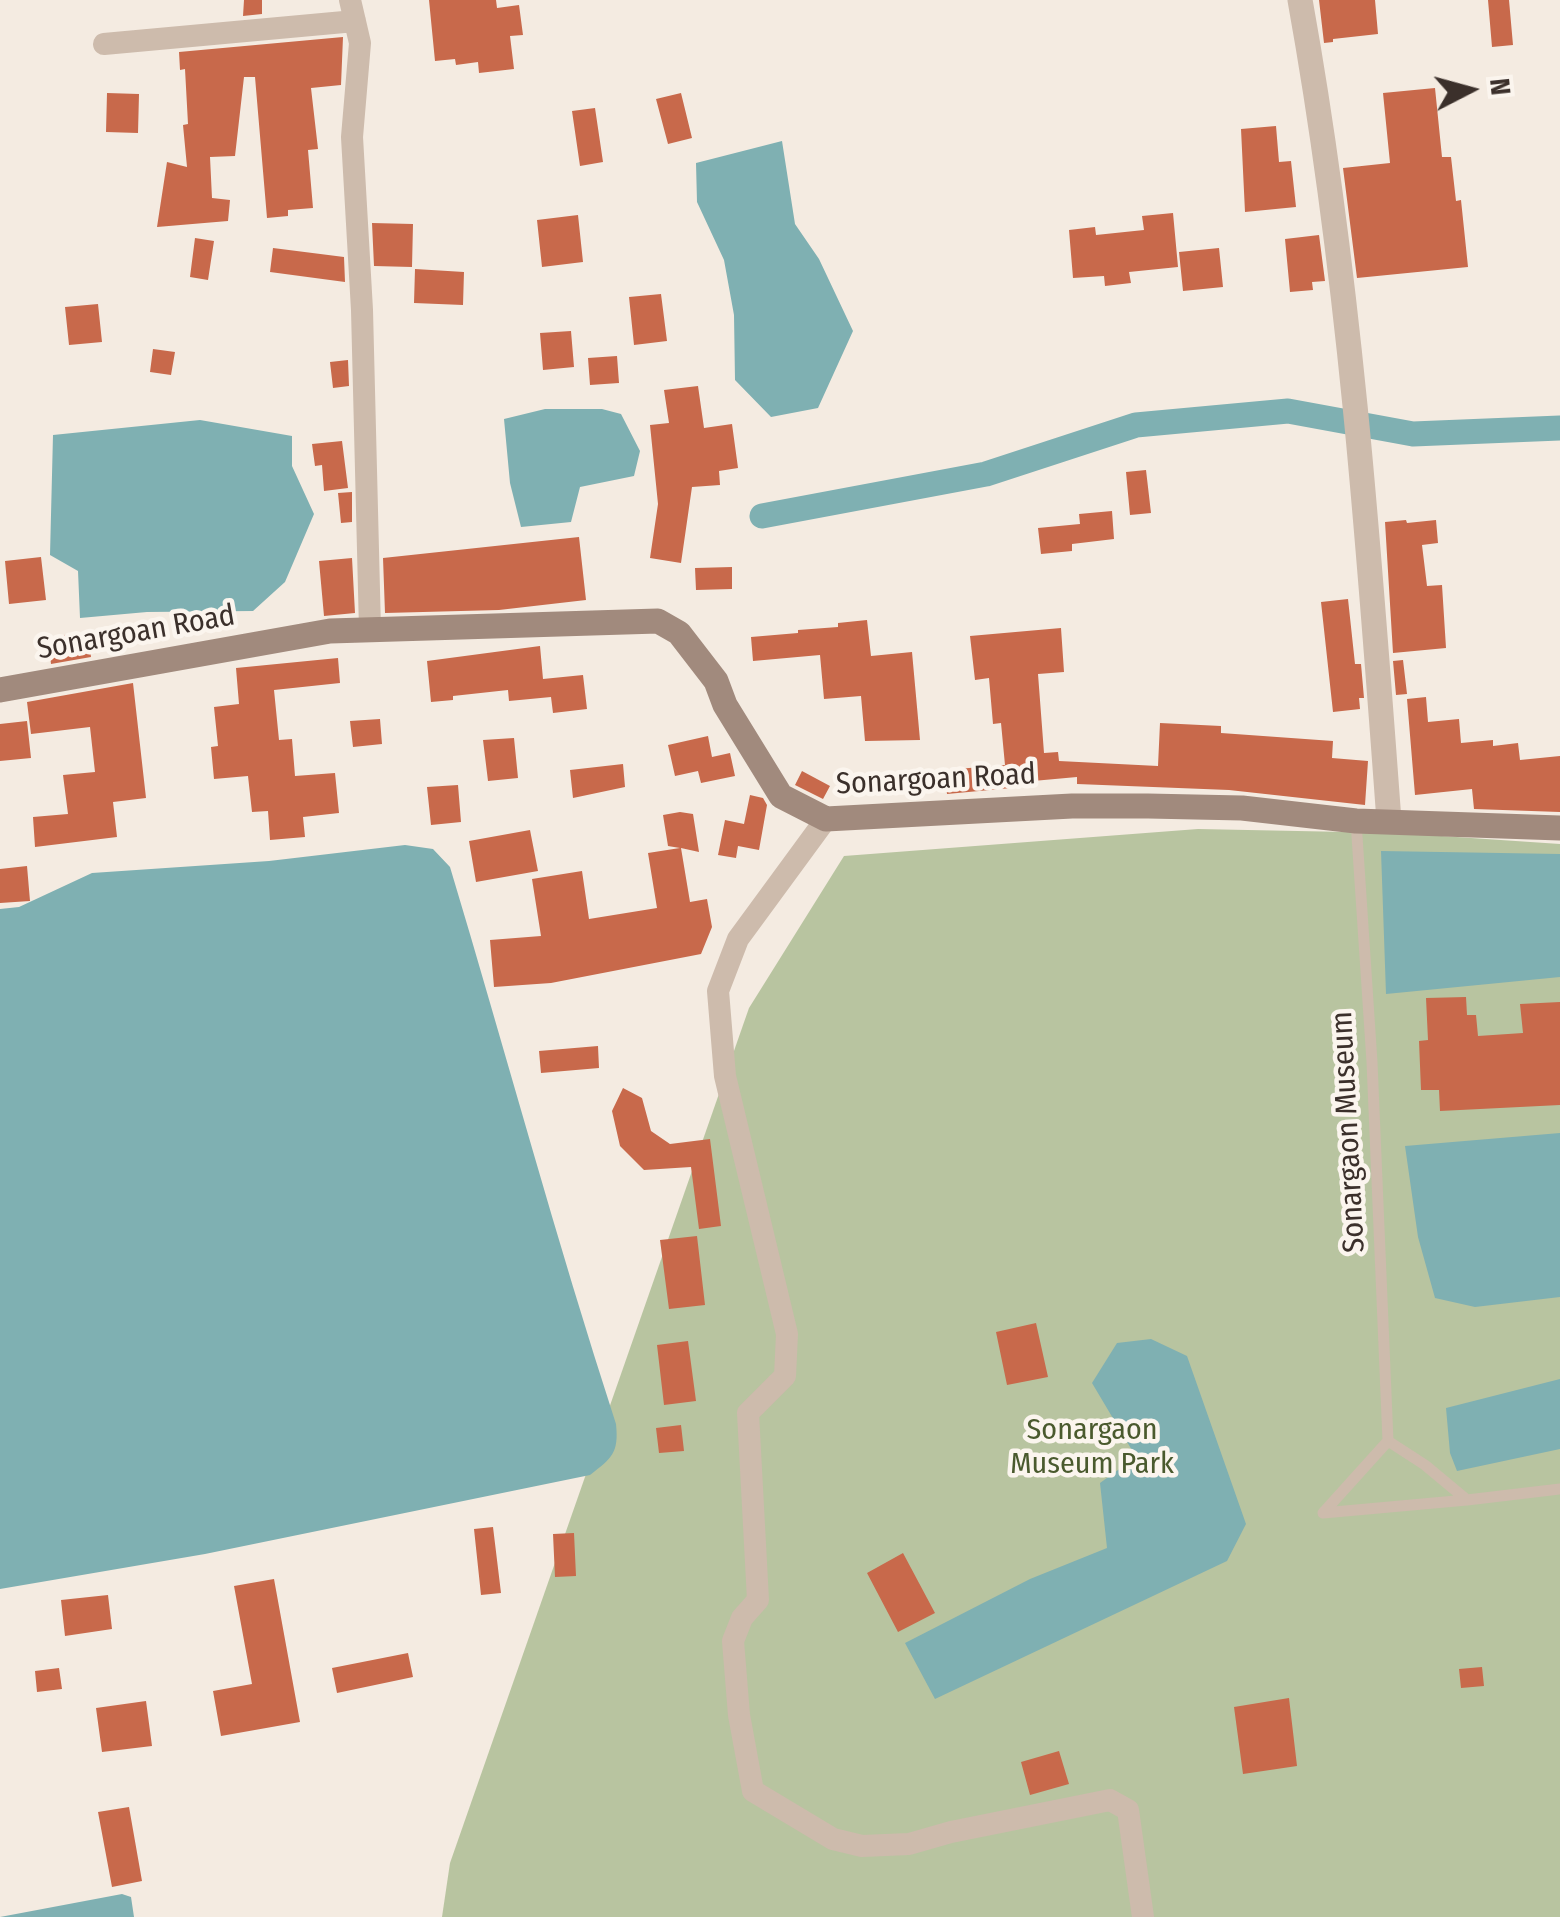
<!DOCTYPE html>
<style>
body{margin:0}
#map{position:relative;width:1560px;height:1917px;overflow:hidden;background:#f4ebe1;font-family:"Fira Sans Condensed",sans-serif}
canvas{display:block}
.north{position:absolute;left:1420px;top:40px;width:100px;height:100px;-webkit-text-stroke:8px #fbf5ee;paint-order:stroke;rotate:84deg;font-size:28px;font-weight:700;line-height:40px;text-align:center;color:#3b302b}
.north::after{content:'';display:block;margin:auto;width:35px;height:45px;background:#3b302b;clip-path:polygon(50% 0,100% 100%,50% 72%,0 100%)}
</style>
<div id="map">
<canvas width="1560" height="1917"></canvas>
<div class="north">N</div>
</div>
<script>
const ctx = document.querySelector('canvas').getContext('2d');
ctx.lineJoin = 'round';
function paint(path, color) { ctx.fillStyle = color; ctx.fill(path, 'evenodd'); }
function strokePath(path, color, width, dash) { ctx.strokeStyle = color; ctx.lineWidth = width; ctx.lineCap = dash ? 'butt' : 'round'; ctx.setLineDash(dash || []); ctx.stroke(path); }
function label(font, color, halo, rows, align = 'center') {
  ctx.font = font + ' "Fira Sans Condensed",sans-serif'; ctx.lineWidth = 9; ctx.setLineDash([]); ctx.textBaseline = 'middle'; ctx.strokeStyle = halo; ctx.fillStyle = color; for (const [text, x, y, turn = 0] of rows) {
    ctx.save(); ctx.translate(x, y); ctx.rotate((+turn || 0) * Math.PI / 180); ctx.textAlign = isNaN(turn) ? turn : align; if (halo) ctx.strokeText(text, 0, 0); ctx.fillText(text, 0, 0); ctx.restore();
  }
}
paint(new Path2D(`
 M 1198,829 L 1397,833 L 1560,844 L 1560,1917 L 442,1917 L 450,1863 L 749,1008 L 844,856 Z`), '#b8c4a0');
paint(new Path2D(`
 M 782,141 L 795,224 L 819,259 L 853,331 L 818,408 L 771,417 L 735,380 L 734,315 L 724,260 L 697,202 L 696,163 Z
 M 545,409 L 602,409 L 621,414 L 640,451 L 634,476 L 580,487 L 571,522 L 521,527 L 510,483 L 504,419 Z
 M 200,420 L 292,436 L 292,466 L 314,514 L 285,582 L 253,611 L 147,612 L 80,618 L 78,571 L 50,555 L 53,435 Z
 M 405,845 L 433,849 L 450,867 C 506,1053 556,1240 616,1424 C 619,1453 612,1458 590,1475 L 205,1554 L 0,1589 L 0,909 L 19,907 L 92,873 L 269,861 Z
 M 1381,851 L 1560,854 L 1560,977 L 1386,994 Z
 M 1560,1133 L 1560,1297 L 1475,1307 L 1435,1298 L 1418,1237 L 1405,1146 Z
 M 1151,1339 L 1187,1356 L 1246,1524 L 1227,1561 L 935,1699 L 905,1643 L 1030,1579 L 1107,1548 L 1100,1483 L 1136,1457 L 1092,1383 L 1117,1343 Z
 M 1560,1379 L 1560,1449 L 1457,1471 L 1450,1453 L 1446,1408 Z
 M 122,1894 L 131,1897 L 134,1917 L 0,1917 Z`), '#7fb0b2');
strokePath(new Path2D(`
 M 762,516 L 986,474 L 1136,425 L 1288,411 L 1413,434 L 1560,428`), '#7fb0b2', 25);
paint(new Path2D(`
 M 244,0 L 262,0 L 262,14 L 243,16 Z
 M 429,0 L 496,0 L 497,8 L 519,5 L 523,35 L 510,36 L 514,69 L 479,73 L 478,62 L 456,65 L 455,59 L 435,61 Z
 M 1319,0 L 1375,0 L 1378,34 L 1333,39 L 1333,42 L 1324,43 Z
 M 1488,0 L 1509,0 L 1513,45 L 1492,47 Z
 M 343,37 L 341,85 L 311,88 L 318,149 L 308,150 L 313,208 L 288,210 L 288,216 L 267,218 L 255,77 L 244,77 L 235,156 L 210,157 L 212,198 L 230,200 L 228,221 L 157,227 L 167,162 L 187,167 L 183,125 L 188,124 L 185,69 L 180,70 L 179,52 Z
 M 1435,88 L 1442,157 L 1451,157 L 1456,201 L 1461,200 L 1468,267 L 1357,278 L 1343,168 L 1390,163 L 1383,93 Z
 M 107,93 L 139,94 L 138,133 L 106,132 Z
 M 681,93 L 692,138 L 668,144 L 656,99 Z
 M 595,108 L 603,162 L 580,166 L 572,111 Z
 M 1276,126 L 1279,162 L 1291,161 L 1296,207 L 1245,212 L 1241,129 Z
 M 1173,213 L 1178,267 L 1129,272 L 1131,283 L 1105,286 L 1104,276 L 1073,278 L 1069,230 L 1095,227 L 1096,235 L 1144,230 L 1142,216 Z
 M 578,215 L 583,262 L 542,267 L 537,220 Z
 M 372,223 L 413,224 L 412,267 L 374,266 Z
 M 1319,235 L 1325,281 L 1312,282 L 1313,290 L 1290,292 L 1285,239 Z
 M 195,238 L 214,241 L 208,280 L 190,277 Z
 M 273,248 L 344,257 L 345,282 L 270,272 Z
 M 1219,248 L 1223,287 L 1183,291 L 1179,252 Z
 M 415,269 L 464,272 L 463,305 L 414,303 Z
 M 661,294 L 667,341 L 634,345 L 629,297 Z
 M 98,304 L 102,342 L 69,345 L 65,307 Z
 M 571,331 L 574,367 L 543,370 L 540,333 Z
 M 153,349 L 175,352 L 171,375 L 150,372 Z
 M 617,356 L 619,383 L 590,385 L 588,358 Z
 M 348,360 L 349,386 L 333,388 L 330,362 Z
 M 698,386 L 704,428 L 732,424 L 738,468 L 719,471 L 720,485 L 692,487 L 681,563 L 650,558 L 658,504 L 650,425 L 669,423 L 664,390 Z
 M 342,441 L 348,488 L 324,491 L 322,465 L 315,466 L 312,444 Z
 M 1146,470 L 1151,513 L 1130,515 L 1126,472 Z
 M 352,492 L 352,522 L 341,523 L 338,493 Z
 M 1112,511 L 1114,539 L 1072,544 L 1072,551 L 1041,554 L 1038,528 L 1080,524 L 1079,514 Z
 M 1406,520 L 1407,523 L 1436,520 L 1438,543 L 1422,545 L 1427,586 L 1442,585 L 1446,648 L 1393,653 L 1385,522 Z
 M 579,537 L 586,600 L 499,610 L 385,613 L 383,558 Z
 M 41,557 L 46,600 L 9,604 L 5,561 Z
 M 352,558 L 355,613 L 324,616 L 319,561 Z
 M 732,567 L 732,589 L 696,590 L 695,568 Z
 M 1348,599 L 1355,664 L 1361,664 L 1364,698 L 1359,698 L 1360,709 L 1333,712 L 1321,602 Z
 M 867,620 L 871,656 L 912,652 L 920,740 L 865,741 L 861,696 L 824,699 L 820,655 L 753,661 L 751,637 L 798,633 L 798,630 L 838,627 L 838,623 Z
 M 1061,628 L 1064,672 L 1038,674 L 1044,753 L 1058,752 L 1059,761 L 1158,766 L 1160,723 L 1221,726 L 1221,733 L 1333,741 L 1332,758 L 1368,761 L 1365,805 L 1229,790 L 1077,784 L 1077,777 L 1011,783 L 1011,788 L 947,794 L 945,770 L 1005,765 L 1001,723 L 993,724 L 989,678 L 975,680 L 970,636 Z
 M 88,632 L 91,657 L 51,664 L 48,637 Z
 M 540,646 L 543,679 L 583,675 L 587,709 L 553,713 L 551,697 L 509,701 L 508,690 L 453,696 L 453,700 L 431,702 L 427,661 Z
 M 338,658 L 340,683 L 274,690 L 279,740 L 292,739 L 295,776 L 335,773 L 339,813 L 303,817 L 305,837 L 270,840 L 268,811 L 252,812 L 248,776 L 214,779 L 211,747 L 218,746 L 214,707 L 239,704 L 236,668 Z
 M 1403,660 L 1407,694 L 1396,695 L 1393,661 Z
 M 133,683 L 146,798 L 113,802 L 117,837 L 35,847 L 33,817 L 68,814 L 63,775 L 95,772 L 90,727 L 31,734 L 27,702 Z
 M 1426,697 L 1428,722 L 1459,719 L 1461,743 L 1493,740 L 1493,746 L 1518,743 L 1520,760 L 1560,756 L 1560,812 L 1474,809 L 1472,789 L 1415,795 L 1407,699 Z
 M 380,719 L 382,744 L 353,747 L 350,721 Z
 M 27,721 L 31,758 L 0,761 L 0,724 Z
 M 708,736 L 712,757 L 730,753 L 735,776 L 701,783 L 698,771 L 675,776 L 668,745 Z
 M 514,738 L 518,778 L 488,781 L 483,740 Z
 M 623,764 L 625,787 L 573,798 L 570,770 Z
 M 802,771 L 830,786 L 823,799 L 795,785 Z
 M 458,785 L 461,822 L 431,825 L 427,787 Z
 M 750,795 L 763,798 L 767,805 L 759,850 L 738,846 L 736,858 L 718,855 L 725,820 L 744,824 Z
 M 680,812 L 693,814 L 699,852 L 681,848 L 690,902 L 707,899 L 712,927 L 701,954 L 551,983 L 494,987 L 490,940 L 541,936 L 532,879 L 582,871 L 589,919 L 657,908 L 648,853 L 680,848 L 668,846 L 663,815 Z
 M 530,830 L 538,871 L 476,882 L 469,841 Z
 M 27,866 L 30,901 L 0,903 L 0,869 Z
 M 1466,997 L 1467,1015 L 1476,1015 L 1478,1036 L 1523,1033 L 1520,1004 L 1560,1002 L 1560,1105 L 1440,1111 L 1439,1090 L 1421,1090 L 1419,1041 L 1428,1040 L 1426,998 Z
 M 598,1046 L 599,1068 L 541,1073 L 539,1051 Z
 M 623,1088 L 642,1098 L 651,1131 L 670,1144 L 710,1139 L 721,1226 L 699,1229 L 691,1167 L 644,1170 L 620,1146 L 612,1111 Z
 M 697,1236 L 705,1305 L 669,1309 L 660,1240 Z
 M 1036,1323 L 1048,1377 L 1007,1385 L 996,1332 Z
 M 688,1341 L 696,1401 L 664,1405 L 657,1345 Z
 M 681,1425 L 684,1451 L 659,1453 L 656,1428 Z
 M 493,1527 L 501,1593 L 481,1595 L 474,1529 Z
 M 574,1533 L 576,1576 L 555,1577 L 553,1534 Z
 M 903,1553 L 935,1613 L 898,1632 L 867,1573 Z
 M 274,1579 L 300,1722 L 221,1736 L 213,1691 L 252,1684 L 234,1586 Z
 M 108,1595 L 112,1629 L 65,1636 L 61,1600 Z
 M 408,1653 L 413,1677 L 337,1693 L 332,1668 Z
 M 1482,1667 L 1484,1686 L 1461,1688 L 1459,1669 Z
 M 59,1668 L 62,1689 L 37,1692 L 35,1671 Z
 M 1289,1698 L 1297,1766 L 1243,1774 L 1234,1707 Z
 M 146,1701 L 152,1746 L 102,1752 L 96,1708 Z
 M 1059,1751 L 1069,1784 L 1030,1795 L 1021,1762 Z
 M 129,1807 L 142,1881 L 112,1887 L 98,1812 Z`), '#c8694b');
strokePath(new Path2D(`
 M 1356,821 L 1372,1062 L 1388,1441 L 1425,1465 L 1467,1500 L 1323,1513 L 1388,1441
 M 1467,1500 L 1560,1489`), '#cdbbac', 11);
strokePath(new Path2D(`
 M 350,0 L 360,43 L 352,137 L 362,310 L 370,630
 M 104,44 L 355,21
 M 826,819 L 738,939 L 718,991 L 725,1076 L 787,1334 L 785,1376 L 748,1413 L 758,1600 L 742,1618 L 733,1641 L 739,1715 L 753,1791 L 833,1839 L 862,1846 L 909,1844 L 951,1832 L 1110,1800 L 1128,1810 L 1143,1917`), '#cdbbac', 22);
strokePath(new Path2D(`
 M 1300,0 C 1349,271 1369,547 1389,821`), '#cdbbac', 25);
strokePath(new Path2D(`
 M 0,690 L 330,631 L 658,621 L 679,633 L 716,681 L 725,705 L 781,796 L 826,819 L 1072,806 L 1148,806 L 1242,808 L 1356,821 L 1560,828`), '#a18a7d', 25);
label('30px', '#3b302b', '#fbf5ee', [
 ["Sonargoan Road",136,633,-10],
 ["Sonargoan Road",936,780,-3],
 ["Sonargaon Museum",1349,1132,-93]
]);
label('30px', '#4a5a2e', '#fbf5ee', [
 ["Sonargaon",1092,1431],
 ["Museum Park",1092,1465]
]);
</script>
